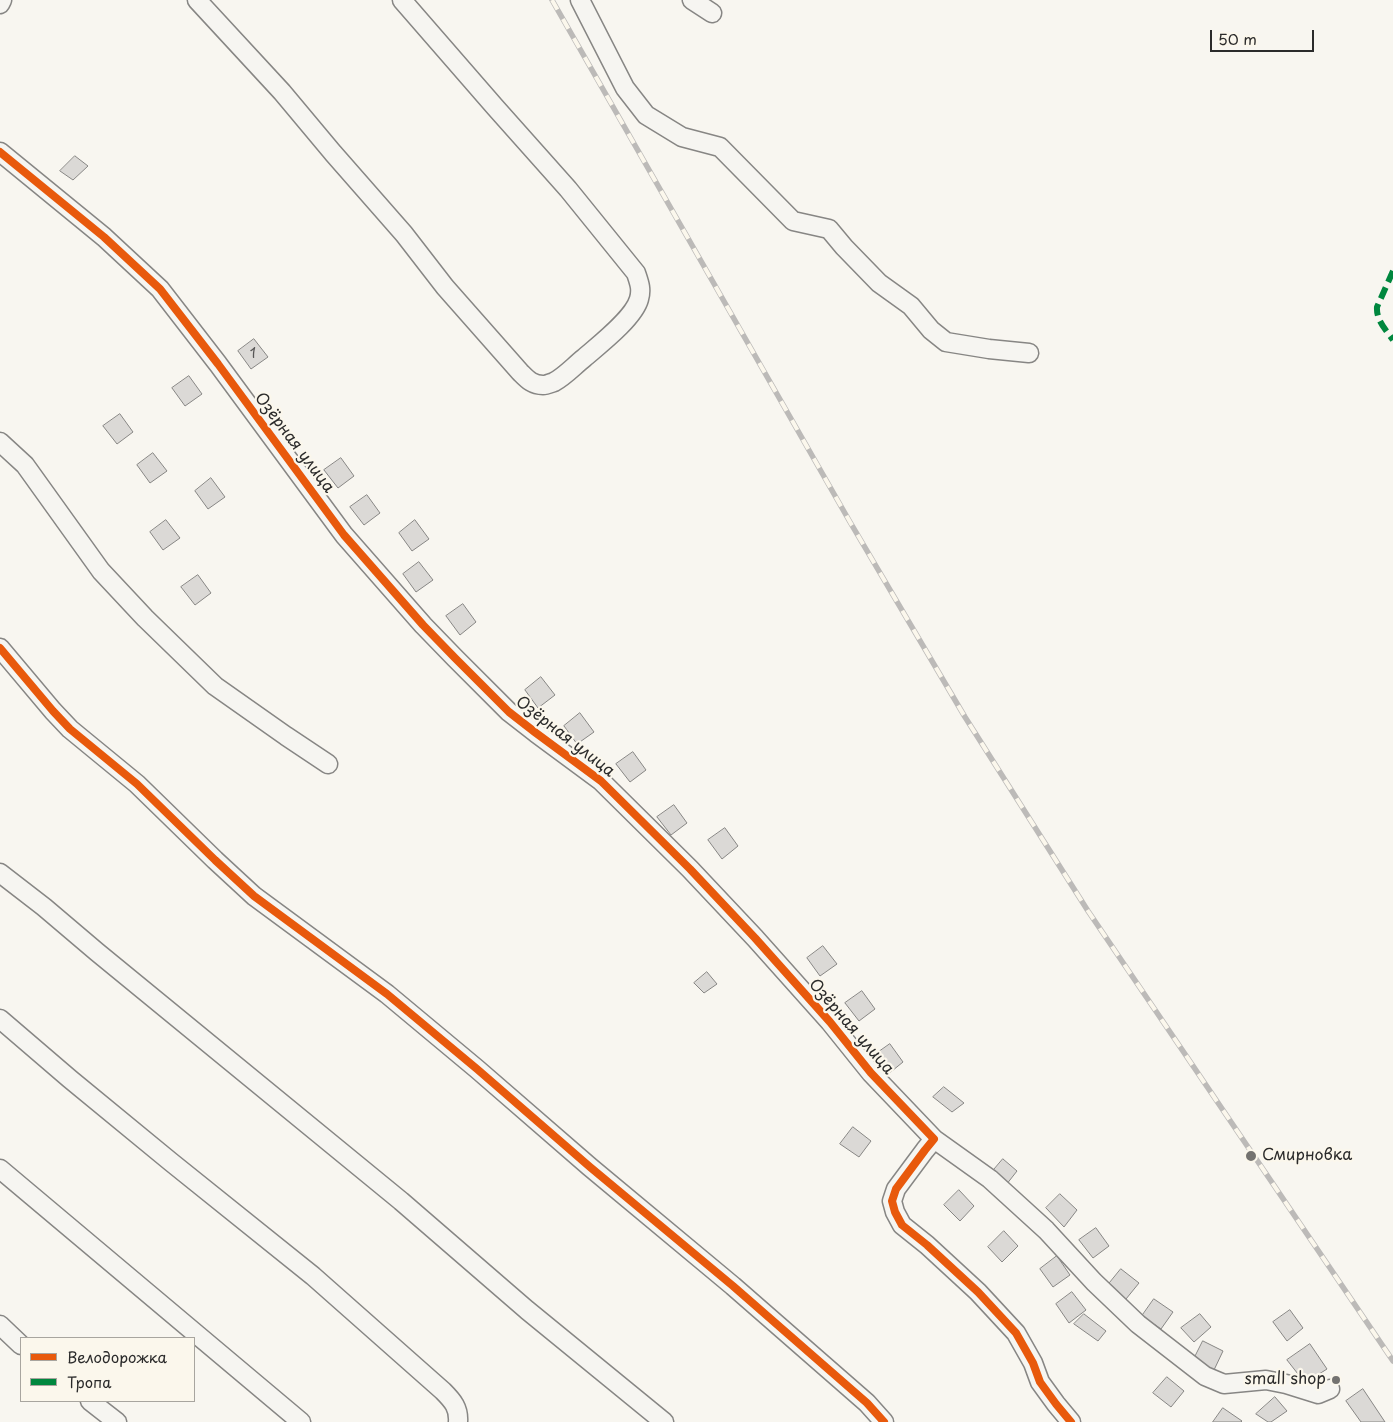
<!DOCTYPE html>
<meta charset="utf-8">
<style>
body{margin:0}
#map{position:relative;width:1393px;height:1422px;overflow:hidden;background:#f8f6f0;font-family:"Playpen Sans",sans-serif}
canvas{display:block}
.legend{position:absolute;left:20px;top:1337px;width:175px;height:65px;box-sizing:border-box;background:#fbf7ec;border:1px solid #a8a59f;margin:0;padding:6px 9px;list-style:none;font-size:15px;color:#2b2b2b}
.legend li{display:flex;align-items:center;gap:10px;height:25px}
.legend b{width:25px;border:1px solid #a8a59f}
.scale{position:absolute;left:1210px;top:30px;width:104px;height:22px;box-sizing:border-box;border:2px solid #2b2b2b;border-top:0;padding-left:6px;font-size:15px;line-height:18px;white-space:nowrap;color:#2b2b2b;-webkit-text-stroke:4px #fbf7ec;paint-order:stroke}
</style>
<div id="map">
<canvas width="1393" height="1422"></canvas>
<ul class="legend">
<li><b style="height:6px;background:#e8590c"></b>Велодорожка</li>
<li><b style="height:6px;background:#00873e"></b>Тропа</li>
</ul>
<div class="scale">50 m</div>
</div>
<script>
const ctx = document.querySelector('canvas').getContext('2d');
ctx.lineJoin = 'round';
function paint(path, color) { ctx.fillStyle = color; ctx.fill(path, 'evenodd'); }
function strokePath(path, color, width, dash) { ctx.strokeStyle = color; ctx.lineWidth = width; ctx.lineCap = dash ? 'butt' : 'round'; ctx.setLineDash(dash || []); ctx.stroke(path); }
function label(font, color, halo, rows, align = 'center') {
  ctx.font = font + ' "Playpen Sans",sans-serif'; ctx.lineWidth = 4.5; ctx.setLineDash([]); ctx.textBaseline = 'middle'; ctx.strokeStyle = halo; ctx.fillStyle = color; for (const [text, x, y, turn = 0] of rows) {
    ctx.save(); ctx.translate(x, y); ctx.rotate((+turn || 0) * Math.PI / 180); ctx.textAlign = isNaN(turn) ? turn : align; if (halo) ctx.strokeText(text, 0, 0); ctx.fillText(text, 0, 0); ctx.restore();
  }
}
const building = new Path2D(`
 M 75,156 L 88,166 L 73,180 L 60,171 Z
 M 254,339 L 268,357 L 251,369 L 238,351 Z
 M 189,376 L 202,394 L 185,406 L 172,388 Z
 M 120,414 L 133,432 L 117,444 L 103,426 Z
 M 153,453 L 167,471 L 150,483 L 137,465 Z
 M 341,458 L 354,476 L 338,488 L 324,470 Z
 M 211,478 L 225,497 L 208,509 L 195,491 Z
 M 367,495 L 380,513 L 364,525 L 350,507 Z
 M 166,520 L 180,538 L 163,550 L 150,532 Z
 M 415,520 L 429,539 L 412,551 L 399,533 Z
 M 419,562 L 433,580 L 416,592 L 403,574 Z
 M 198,575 L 211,593 L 195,605 L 181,587 Z
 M 463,604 L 476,622 L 460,635 L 446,616 Z
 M 541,677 L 555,695 L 538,708 L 525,690 Z
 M 580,713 L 594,732 L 577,744 L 564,726 Z
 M 633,752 L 646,770 L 630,782 L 616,764 Z
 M 674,805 L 687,823 L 671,835 L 657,817 Z
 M 725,828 L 738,846 L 722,859 L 708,840 Z
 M 823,946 L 837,964 L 820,976 L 807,958 Z
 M 707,972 L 717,984 L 704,993 L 694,983 Z
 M 862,991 L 875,1009 L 859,1021 L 845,1003 Z
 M 890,1044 L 903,1062 L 887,1075 L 873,1056 Z
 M 944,1087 L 964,1103 L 952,1112 L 933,1097 Z
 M 853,1127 L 871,1141 L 859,1157 L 840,1144 Z
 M 1003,1159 L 1017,1171 L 1006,1185 L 992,1172 Z
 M 959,1190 L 974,1206 L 960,1221 L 944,1205 Z
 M 1060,1194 L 1077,1210 L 1064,1227 L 1046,1208 Z
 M 1096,1228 L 1109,1246 L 1093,1258 L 1079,1240 Z
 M 1004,1231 L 1018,1246 L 1002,1262 L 988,1247 Z
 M 1057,1256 L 1070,1275 L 1053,1287 L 1040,1269 Z
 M 1121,1269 L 1139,1283 L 1126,1299 L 1108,1285 Z
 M 1072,1292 L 1086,1310 L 1069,1323 L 1056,1304 Z
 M 1154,1299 L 1173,1312 L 1161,1329 L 1142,1316 Z
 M 1290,1310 L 1303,1328 L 1287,1341 L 1273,1322 Z
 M 1084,1314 L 1106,1331 L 1098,1341 L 1074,1324 Z
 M 1200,1314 L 1211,1327 L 1194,1342 L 1181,1328 Z
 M 1203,1341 L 1223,1351 L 1214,1370 L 1194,1359 Z
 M 1310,1344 L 1327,1369 L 1305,1383 L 1287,1360 Z
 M 1167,1377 L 1184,1391 L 1171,1407 L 1153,1393 Z
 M 1363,1389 L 1385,1422 L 1361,1422 L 1346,1401 Z
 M 1275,1397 L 1287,1411 L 1271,1422 L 1268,1422 L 1256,1414 Z
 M 1223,1408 L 1242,1421 L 1241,1422 L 1213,1422 Z`);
paint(building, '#dbd9d6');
strokePath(building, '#878684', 1);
const minor = new Path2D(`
 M 197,0 L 282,92 L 333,153 L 404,234 L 445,287 L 520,372 C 527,379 532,385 543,385 C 546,385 551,383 554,382 C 565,376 574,366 584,358 C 599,345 634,318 639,299 C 642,289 639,282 636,273 L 568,189 L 495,107 L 402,0
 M 580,0 L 625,88 L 646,115 L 682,137 L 720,147 L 793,221 L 829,229 L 844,247 L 879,283 L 911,306 L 931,330 L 946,342 L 989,349 L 1029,353
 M 692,0 L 712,13
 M 0,4 L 2,0
 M 0,152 L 104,237 L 160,289 L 218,364 L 344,535 L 423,625 L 455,658 L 509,712 L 536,733 L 601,781 L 690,869 L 755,938 L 830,1022 L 871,1073 L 934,1139 L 925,1150 L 896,1189 L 892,1201 L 895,1212 L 902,1225 L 927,1245 L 978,1292 L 1016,1333 L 1033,1363 L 1040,1382 L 1056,1404 L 1071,1422
 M 0,442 L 25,465 L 101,571 L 145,618 L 215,686 L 286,736 L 328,764
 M 0,648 L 53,711 L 70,729 L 137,784 L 215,860 L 254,896 L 387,994 L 477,1069 L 590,1167 L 733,1286 L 867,1403 L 884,1422
 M 0,873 L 44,907 L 97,952 L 401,1201 L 527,1310 L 664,1422
 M 0,1019 L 70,1079 L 171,1162 L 313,1276 L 443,1391 C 453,1401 459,1408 458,1422
 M 934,1139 L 990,1179 L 1046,1230 L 1094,1282 L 1138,1324 L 1205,1376 L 1224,1384 L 1266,1380 L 1286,1384 L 1318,1394 L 1330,1389
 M 0,1169 L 301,1422
 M 0,1325 L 21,1345
 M 90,1401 L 117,1422`);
strokePath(minor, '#878684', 21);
strokePath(minor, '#f6f5f1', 18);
const rail = new Path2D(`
 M 552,0 L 850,522 L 965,717 L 1088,911 L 1393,1361`);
strokePath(rail, '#bcbab8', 5.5);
strokePath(rail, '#fbf7ec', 4, [11]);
strokePath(new Path2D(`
 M 1393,271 L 1377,307 C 1376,320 1386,330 1393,340`), '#00873e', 6, [12, 6]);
strokePath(new Path2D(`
 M 0,152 L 104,237 L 160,289 L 218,364 L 344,535 L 423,625 L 455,658 L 509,712 L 536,733 L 601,781 L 690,869 L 755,938 L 830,1022 L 871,1073 L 934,1139 L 925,1150 L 896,1189 L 892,1201 L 895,1212 L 902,1225 L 927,1245 L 978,1292 L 1016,1333 L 1033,1363 L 1040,1382 L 1056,1404 L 1071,1422
 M 0,648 L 53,711 L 70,729 L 137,784 L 215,860 L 254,896 L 387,994 L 477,1069 L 590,1167 L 733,1286 L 867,1403 L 884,1422`), '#e8590c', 8);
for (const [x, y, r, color] of [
 [1251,1156,6,"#737270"],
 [1336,1380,5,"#737270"]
]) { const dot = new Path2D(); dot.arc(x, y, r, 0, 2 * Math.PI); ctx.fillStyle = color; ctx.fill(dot); strokePath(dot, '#fbf7ec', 2); }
label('14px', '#575656', null, [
 ["1",253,354]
]);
label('16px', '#2b2b2b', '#fbf7ec', [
 ["Озёрная улица",294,443,53],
 ["Озёрная улица",565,737,38],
 ["Озёрная улица",851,1027,49]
]);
label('16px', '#2b2b2b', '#fbf7ec', [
 ["Смирновка",1262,1156],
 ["small shop",1326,1380,"right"]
], 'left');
</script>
